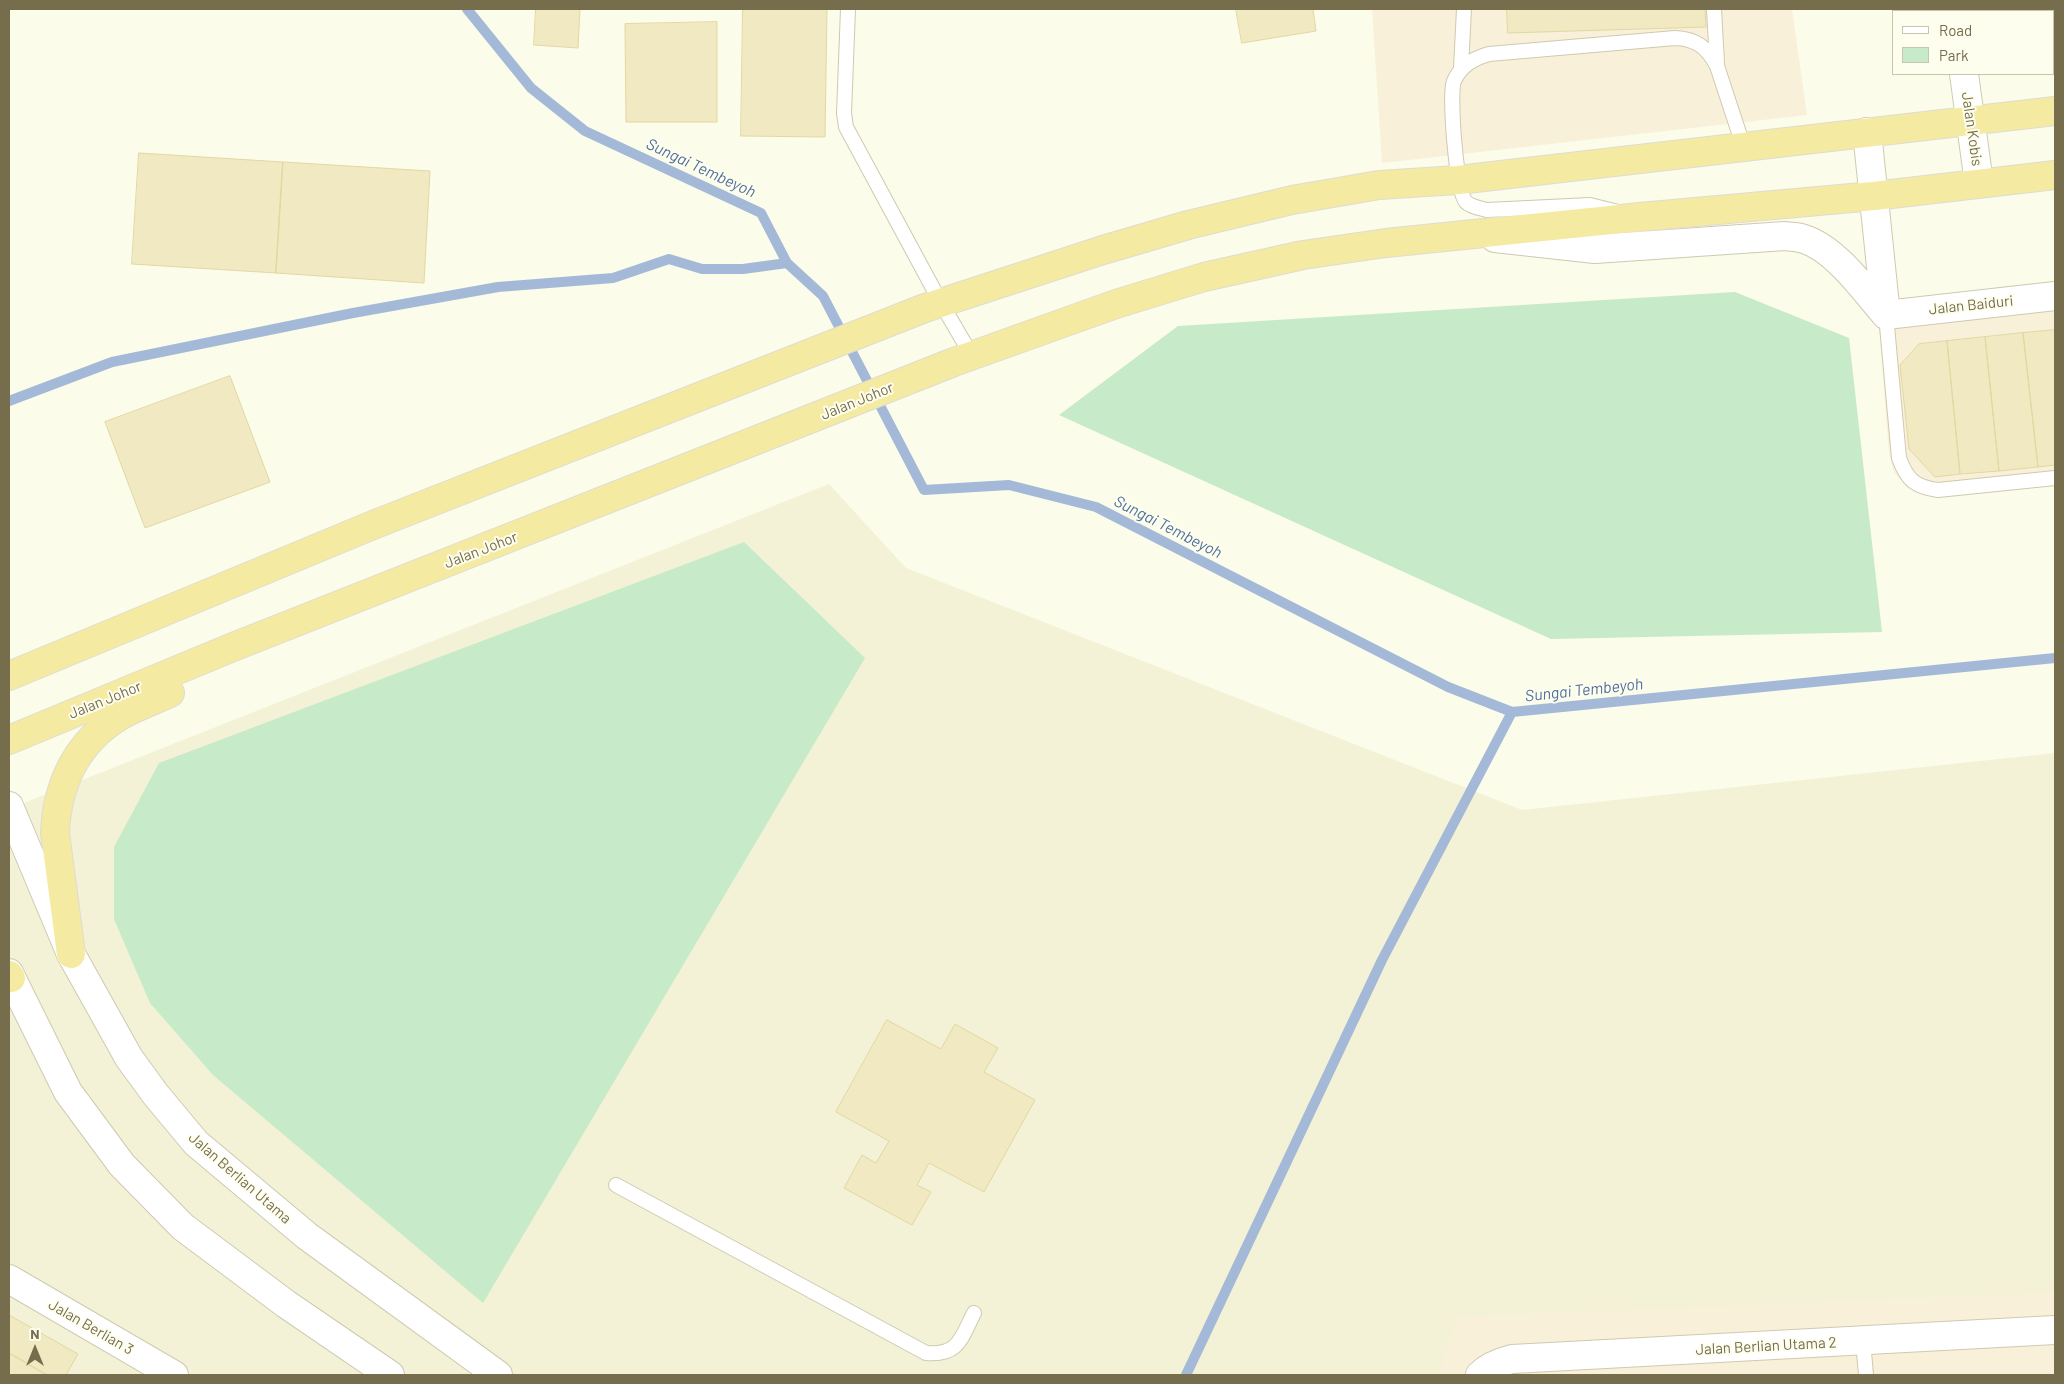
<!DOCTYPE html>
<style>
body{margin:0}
#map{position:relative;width:2064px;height:1384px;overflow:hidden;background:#fbfce9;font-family:Barlow,sans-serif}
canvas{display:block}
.frame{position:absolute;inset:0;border:10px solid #766d4d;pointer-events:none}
.legend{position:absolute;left:1892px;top:10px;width:162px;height:65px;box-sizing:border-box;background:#fefeef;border:1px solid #c8c4ae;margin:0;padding:6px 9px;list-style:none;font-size:15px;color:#766d4d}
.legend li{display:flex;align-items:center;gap:10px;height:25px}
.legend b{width:25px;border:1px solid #c8c4ae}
.north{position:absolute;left:10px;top:1324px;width:50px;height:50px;-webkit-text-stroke:4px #fefeef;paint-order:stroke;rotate:0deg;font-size:14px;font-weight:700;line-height:20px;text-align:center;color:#766d4d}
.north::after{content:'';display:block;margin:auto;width:18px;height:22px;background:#766d4d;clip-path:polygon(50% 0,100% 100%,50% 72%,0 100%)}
</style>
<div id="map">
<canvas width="2064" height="1384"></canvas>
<div class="frame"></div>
<ul class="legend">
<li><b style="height:6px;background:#fff"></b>Road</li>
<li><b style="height:14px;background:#c7eac8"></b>Park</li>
</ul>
<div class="north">N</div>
</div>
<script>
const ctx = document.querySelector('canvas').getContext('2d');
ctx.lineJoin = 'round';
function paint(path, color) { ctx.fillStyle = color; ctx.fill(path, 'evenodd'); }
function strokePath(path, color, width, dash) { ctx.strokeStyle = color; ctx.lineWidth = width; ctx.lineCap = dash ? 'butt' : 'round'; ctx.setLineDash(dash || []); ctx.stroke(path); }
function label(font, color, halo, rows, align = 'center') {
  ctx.font = font + ' Barlow,sans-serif'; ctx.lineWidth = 4; ctx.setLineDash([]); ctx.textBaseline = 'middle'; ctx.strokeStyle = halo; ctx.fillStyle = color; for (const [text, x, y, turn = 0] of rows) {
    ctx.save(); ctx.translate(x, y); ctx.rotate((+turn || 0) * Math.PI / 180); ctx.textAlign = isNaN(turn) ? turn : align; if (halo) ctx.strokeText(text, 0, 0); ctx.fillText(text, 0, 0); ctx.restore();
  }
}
paint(new Path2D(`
 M 829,484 L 906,568 L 1522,810 L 2055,753 L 2055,1375 L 9,1375 L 9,809 Z`), '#f3f2d7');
paint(new Path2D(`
 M 1372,9 L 1792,9 L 1807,115 L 1382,163 Z
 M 2055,283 L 2055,484 L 1961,494 L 1925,495 L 1907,487 L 1894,472 L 1889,453 L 1879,325 Z
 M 2055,1293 L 2055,1375 L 1439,1375 L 1457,1317 Z`), '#f9f0da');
paint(new Path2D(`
 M 1735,292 L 1849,338 L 1882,632 L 1551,639 L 1059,415 L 1178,326 Z
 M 744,542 L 865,658 L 483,1303 L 213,1075 L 150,1003 L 114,919 L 114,847 L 159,763 Z`), '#c7eac8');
strokePath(new Path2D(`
 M 467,9 L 531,88 L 585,131 L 761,213 L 787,263 L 823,296 L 924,490 L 1009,485 L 1096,507 L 1448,687 L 1512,712 L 2055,658
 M 9,401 L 112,362 L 353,313 L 498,287 L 613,278 L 669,259 L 702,269 L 743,269 L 787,263
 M 1186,1375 L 1382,960 L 1512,712`), '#a3b9d7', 10);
const building = new Path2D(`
 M 536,9 L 580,9 L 578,48 L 534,45 Z
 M 743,9 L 827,9 L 825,137 L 741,136 Z
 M 1236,9 L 1313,9 L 1316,31 L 1242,43 Z
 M 1507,9 L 1705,9 L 1706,27 L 1508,33 Z
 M 717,22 L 717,122 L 626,122 L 625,24 Z
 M 139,153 L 283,162 L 276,273 L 132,264 Z
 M 283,162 L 430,171 L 424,283 L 276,273 Z
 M 2055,330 L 2055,465 L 2038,467 L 2023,333 Z
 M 2023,333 L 2038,467 L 1999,471 L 1985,337 Z
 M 1985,337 L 1999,471 L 1960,474 L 1947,341 Z
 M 1947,341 L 1960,474 L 1935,477 L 1909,449 L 1900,365 L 1919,344 Z
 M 230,376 L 270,482 L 145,528 L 105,422 Z
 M 887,1020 L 941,1049 L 955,1024 L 998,1048 L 984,1072 L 1035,1100 L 984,1192 L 929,1163 L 917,1185 L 931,1192 L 912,1225 L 844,1188 L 862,1155 L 876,1163 L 889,1141 L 836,1112 Z
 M 9,1315 L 78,1354 L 66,1375 L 47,1375 L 9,1353 Z
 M 9,1353 L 47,1375 L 9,1375 Z`);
paint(building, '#f1e9c1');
strokePath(building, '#e3d7a2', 1);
const service = new Path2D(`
 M 848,9 L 844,113 L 846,127 L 941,303 L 972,356
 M 1714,9 L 1717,63
 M 1461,68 L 1464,9
 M 1618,212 L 1590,205 L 1487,210 C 1480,208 1471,207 1466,202 C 1456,192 1449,94 1454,81 C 1461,65 1474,58 1489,54 L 1675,38 C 1696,39 1707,47 1717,66 L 1744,148
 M 1886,315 L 1899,458 C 1907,480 1915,487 1938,490 L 2055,478
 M 616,1185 L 926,1353 C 959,1356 961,1338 974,1313
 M 1863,1340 L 1866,1375`);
const minor = new Path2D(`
 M 1956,9 L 1956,11
 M 2014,11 L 2039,9
 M 1964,74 L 1979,183
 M 1867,132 L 1886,315
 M 1495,238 L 1595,249 L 1785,236 C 1792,237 1799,237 1804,239 C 1836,249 1865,291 1886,315
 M 1886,315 L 2055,296
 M 9,1279 L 174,1375
 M 1480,1375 C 1489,1366 1500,1362 1512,1359 L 2055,1330`);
const tertiary = new Path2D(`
 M 9,806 L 71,954 L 129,1058 L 156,1095 L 196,1143 L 307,1236 L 498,1375
 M 9,973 L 68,1092 L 122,1165 L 183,1227 L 286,1304 L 390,1375`);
const trunk = new Path2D(`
 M 9,676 L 373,525 L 925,308 L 1103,250 L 1188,225 L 1292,200 L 1379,185 L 1458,180 L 2055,111
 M 9,740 L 233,647 L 954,362 L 1116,304 L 1204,277 L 1303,255 L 1386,243 L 1640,217 L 1874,196 L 2055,175
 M 71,954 L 55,833 C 57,784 77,742 120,716 C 135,707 153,701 170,693
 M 9,975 L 11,978`);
strokePath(service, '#cecaaf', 16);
strokePath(minor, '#cecaaf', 30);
strokePath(tertiary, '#cecaaf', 30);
strokePath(trunk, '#dedcd4', 30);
strokePath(service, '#fff', 14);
strokePath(minor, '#fff', 28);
strokePath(tertiary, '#fff', 28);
strokePath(trunk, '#f4eaa2', 28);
label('15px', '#766d4d', '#fefeef', [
 ["Jalan Kobis",1972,129,82],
 ["Jalan Baiduri",1971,305,-6],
 ["Jalan Johor",857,401,-22],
 ["Jalan Johor",481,550,-21],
 ["Jalan Johor",105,700,-22],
 ["Jalan Berlian Utama",240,1178,41],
 ["Jalan Berlian 3",91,1327,30],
 ["Jalan Berlian Utama 2",1766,1346,-3]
]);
label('italic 16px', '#506f9d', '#fefeef', [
 ["Sungai Tembeyoh",701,168,25],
 ["Sungai Tembeyoh",1168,527,27],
 ["Sungai Tembeyoh",1584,690,-6]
]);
</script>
